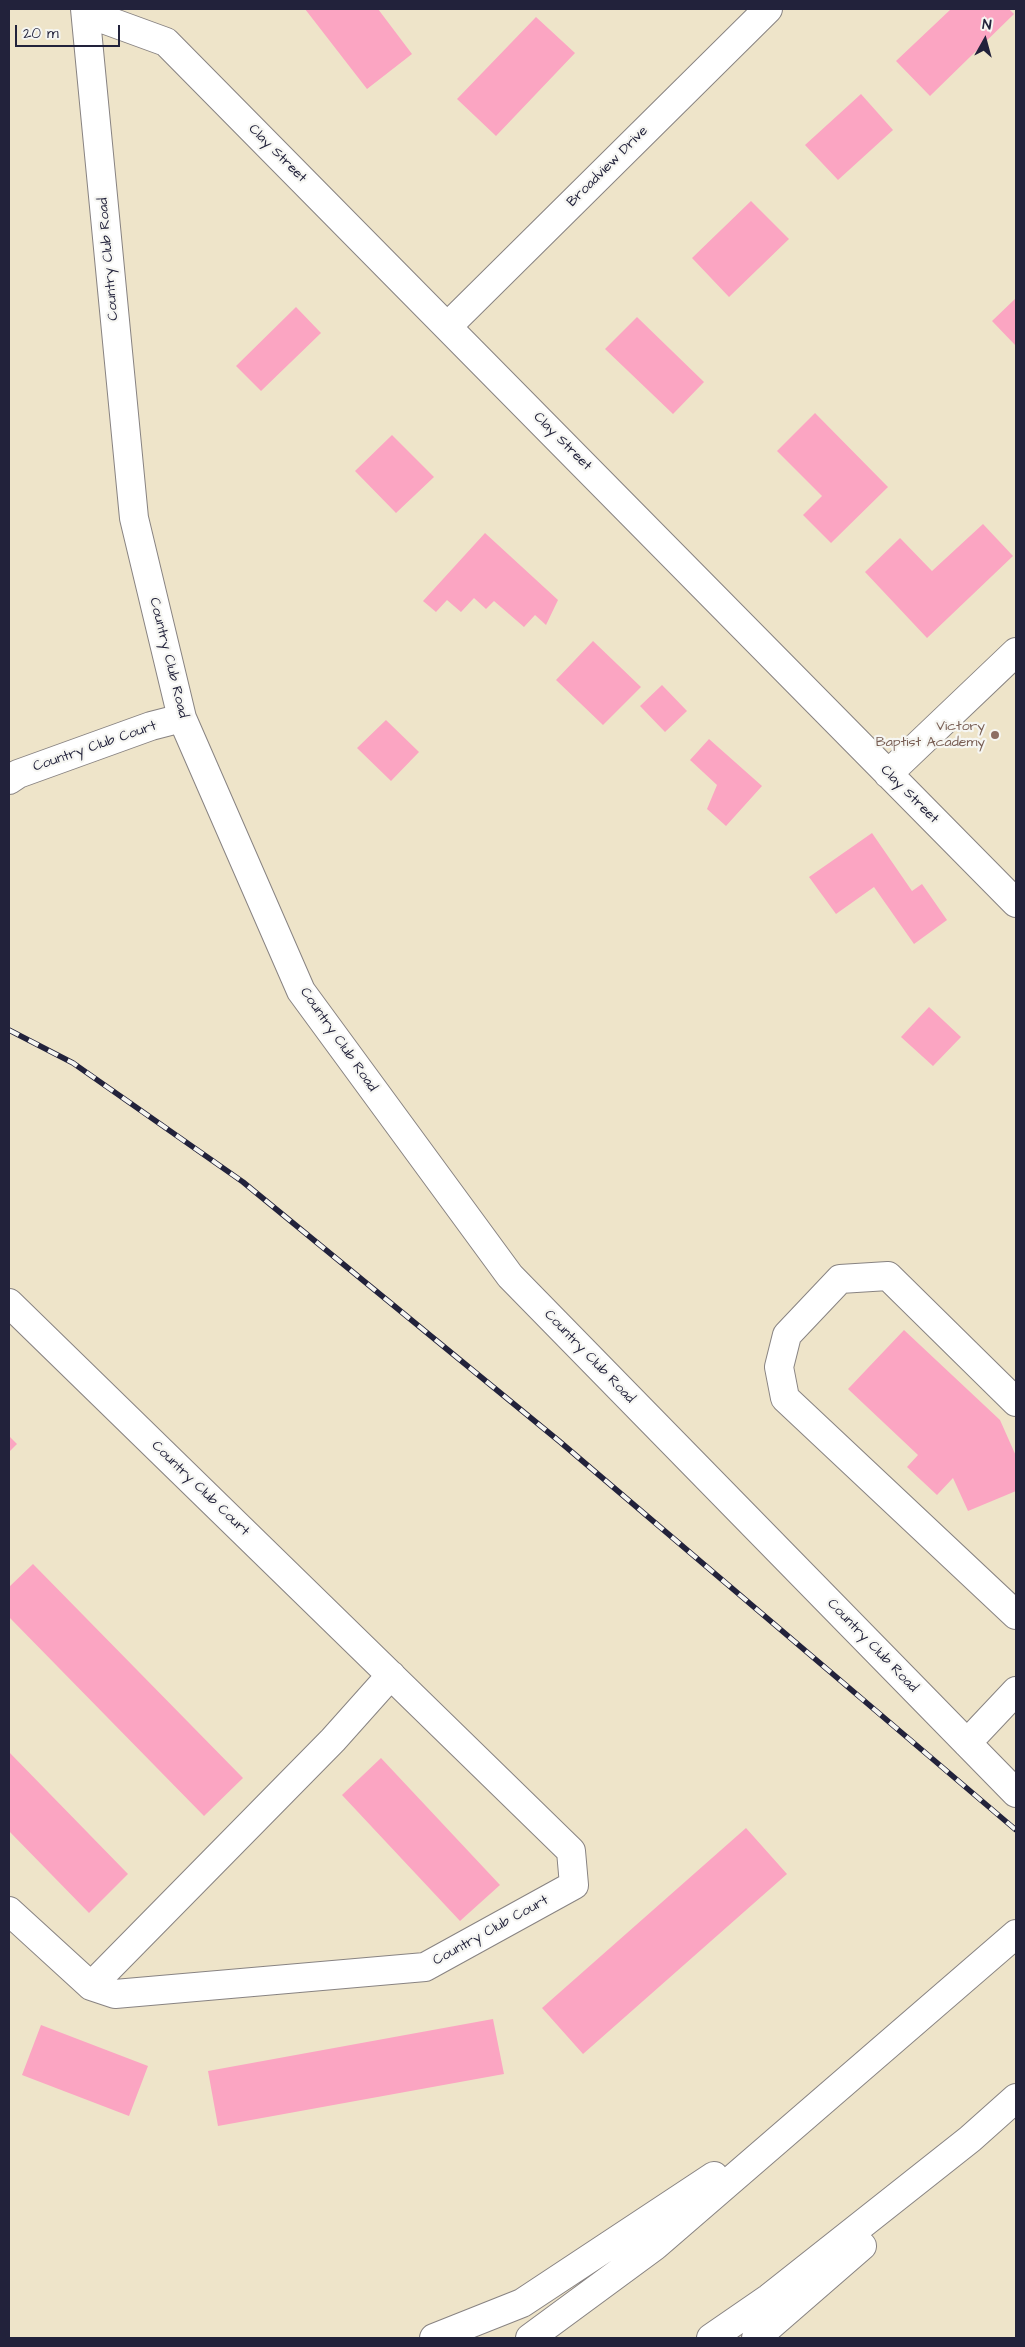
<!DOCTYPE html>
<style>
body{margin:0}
#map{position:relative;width:1025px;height:2347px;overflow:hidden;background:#eee4c9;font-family:"Architects Daughter",sans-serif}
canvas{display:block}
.frame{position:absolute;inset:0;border:10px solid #22223b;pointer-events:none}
.north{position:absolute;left:960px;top:15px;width:50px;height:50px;-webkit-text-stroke:4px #f6f6f2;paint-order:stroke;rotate:7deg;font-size:14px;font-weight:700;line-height:20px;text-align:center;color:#22223b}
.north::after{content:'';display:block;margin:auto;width:18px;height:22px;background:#22223b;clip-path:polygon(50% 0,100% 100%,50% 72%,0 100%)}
.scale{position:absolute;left:15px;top:25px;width:105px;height:22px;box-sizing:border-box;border:2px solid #22223b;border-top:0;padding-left:6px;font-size:15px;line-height:18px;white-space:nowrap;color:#22223b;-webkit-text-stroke:4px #f6f6f2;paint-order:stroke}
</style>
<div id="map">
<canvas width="1025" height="2347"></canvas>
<div class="frame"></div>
<div class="north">N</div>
<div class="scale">20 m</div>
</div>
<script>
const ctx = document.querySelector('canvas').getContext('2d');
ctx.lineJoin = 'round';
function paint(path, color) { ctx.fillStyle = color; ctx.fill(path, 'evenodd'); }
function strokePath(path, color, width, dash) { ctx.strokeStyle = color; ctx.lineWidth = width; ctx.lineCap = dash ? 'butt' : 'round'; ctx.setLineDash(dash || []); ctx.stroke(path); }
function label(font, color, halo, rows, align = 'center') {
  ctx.font = font + ' "Architects Daughter",sans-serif'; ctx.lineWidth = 4.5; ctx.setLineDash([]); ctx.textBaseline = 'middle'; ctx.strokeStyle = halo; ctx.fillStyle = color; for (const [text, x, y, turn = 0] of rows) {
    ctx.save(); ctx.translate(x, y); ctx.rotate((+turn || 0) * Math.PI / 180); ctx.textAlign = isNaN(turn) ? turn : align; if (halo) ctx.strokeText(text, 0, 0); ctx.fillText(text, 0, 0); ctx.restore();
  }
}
paint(new Path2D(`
 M 305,9 L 378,9 L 412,54 L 367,89 Z
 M 951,9 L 1009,9 L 1014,14 L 930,96 L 896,61 Z
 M 536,17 L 575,53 L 496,136 L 457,99 Z
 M 861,94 L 893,130 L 838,180 L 805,145 Z
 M 751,201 L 789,239 L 729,297 L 692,258 Z
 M 1016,298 L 1016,346 L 992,321 Z
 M 296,307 L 321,333 L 261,391 L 236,366 Z
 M 637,317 L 704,382 L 673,414 L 605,349 Z
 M 815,413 L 888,487 L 831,543 L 803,515 L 822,496 L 777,451 Z
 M 392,435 L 434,477 L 396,513 L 355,471 Z
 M 983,524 L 1013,556 L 927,638 L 865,572 L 900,538 L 932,571 Z
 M 485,533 L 558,600 L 546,625 L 535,615 L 524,627 L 494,601 L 486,609 L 474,598 L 461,612 L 447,600 L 436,612 L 423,601 Z
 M 593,641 L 641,687 L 603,725 L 556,680 Z
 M 662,685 L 687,711 L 665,732 L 640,706 Z
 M 386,720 L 419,752 L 391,781 L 357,748 Z
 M 709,739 L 762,786 L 726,826 L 707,809 L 717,785 L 690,760 Z
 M 872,833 L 912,891 L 922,884 L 947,920 L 914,944 L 874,887 L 836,914 L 809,877 Z
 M 929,1007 L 961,1037 L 933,1066 L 901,1037 Z
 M 904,1330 L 1000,1420 L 1016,1456 L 1016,1491 L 968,1511 L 953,1478 L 937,1495 L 907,1467 L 918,1455 L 848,1389 Z
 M 9,1436 L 17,1444 L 9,1452 Z
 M 33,1564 L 243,1778 L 204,1816 L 9,1617 L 9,1587 Z
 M 9,1752 L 128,1874 L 89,1913 L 9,1831 Z
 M 381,1758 L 500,1885 L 460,1921 L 342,1795 Z
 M 746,1828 L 787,1874 L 583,2054 L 542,2008 Z
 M 493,2019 L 504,2074 L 218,2126 L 208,2071 Z
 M 41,2025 L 148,2066 L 129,2116 L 22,2075 Z`), '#fba5c2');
const minor = new Path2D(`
 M 85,9 L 134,518 L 182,718 L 301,991 L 510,1276 L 1016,1793
 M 86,16 L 92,15 L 166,42 L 1016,903
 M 448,326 L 768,9
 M 888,774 L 1016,652
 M 9,780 L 18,774 L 151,726 L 182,718
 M 9,1303 L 571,1851 L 574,1885 L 425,1967 L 115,1994 L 91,1986
 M 1016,1402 L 888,1276 L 840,1279 L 787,1335 L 779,1367 L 785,1398 L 1016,1615
 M 967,1743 L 1016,1691
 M 9,1911 L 91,1986 L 333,1740 L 391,1675`);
const highway = new Path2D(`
 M 434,2338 L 522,2303 L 714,2176
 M 530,2338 L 655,2246 L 1016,1934
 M 711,2338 L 769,2298 L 970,2139 L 1016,2098
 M 756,2338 L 862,2246`);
strokePath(minor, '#888382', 30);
strokePath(highway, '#888382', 30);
strokePath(minor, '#fff', 28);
strokePath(highway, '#fff', 28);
const rail = new Path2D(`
 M 9,1030 L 73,1063 L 243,1182 L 559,1441 L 1016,1830`);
strokePath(rail, '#22223b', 5.5);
strokePath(rail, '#f6f6f2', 4, [11]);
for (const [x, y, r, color] of [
 [995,735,5,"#8d6e63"]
]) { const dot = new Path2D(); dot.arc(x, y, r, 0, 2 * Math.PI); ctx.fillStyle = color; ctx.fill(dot); strokePath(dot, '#f6f6f2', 2); }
label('14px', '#22223b', '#f6f6f2', [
 ["Clay Street",277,154,45],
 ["Broadview Drive",608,167,-45],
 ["Country Club Road",109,259,-95],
 ["Clay Street",562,442,45],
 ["Country Club Road",168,658,76],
 ["Country Club Court",95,747,-19],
 ["Clay Street",909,795,45],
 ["Country Club Road",338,1040,55],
 ["Country Club Road",589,1357,46],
 ["Country Club Court",200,1489,44],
 ["Country Club Road",872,1646,46],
 ["Country Club Court",491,1931,-29]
]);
label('14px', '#785e54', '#f6f6f2', [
 ["Victory",985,727],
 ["Baptist Academy",985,743]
], 'right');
</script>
